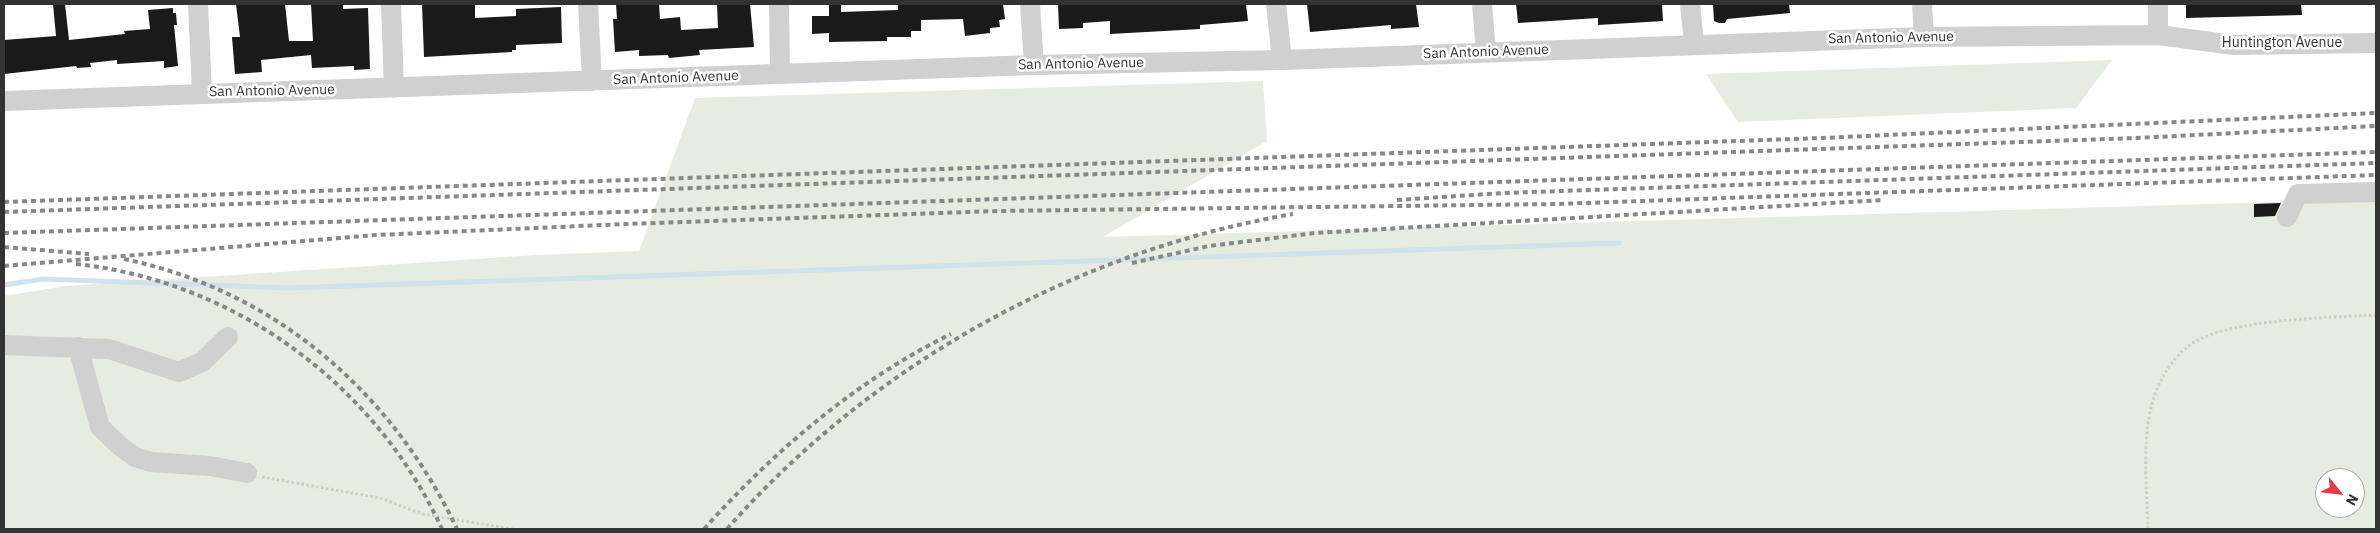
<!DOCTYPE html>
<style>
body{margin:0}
#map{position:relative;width:2380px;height:533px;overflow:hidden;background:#fff;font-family:"IBM Plex Sans",sans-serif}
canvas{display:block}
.frame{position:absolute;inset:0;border:5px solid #333;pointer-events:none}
.north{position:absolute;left:2315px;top:468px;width:50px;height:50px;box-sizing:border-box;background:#fff;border:1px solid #adadad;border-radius:50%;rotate:119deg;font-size:14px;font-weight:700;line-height:20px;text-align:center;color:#333}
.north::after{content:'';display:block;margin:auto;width:18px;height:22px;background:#e63946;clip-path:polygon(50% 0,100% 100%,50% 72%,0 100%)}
</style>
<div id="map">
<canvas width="2380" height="533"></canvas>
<div class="frame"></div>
<div class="north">N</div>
</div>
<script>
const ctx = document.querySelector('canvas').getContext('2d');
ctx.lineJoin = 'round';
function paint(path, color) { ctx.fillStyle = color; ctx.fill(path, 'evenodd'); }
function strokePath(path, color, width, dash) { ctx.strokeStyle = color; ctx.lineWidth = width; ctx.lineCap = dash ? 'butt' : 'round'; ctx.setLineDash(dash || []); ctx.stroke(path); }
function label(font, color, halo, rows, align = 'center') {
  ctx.font = font + ' "IBM Plex Sans",sans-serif'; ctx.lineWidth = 5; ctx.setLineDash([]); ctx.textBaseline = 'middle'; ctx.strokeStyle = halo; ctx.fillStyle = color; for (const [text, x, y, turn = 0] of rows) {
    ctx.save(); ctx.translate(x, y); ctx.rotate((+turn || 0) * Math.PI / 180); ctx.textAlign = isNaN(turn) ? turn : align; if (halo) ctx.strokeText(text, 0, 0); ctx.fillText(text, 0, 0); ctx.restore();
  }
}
paint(new Path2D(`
 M 2112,60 L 2076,108 L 1738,122 L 1706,74 Z
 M 1263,81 L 1267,141 L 1103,237 L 2376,199 L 2376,529 L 4,529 L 4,296 L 66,286 L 536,255 L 639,251 L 695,98 ZM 2325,478 L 2355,478 L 2355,508 L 2325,508 Z`), '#e6ecdf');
strokePath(new Path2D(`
 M 4,285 L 43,279 L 288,288 L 1619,243`), '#cfe2ee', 5);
paint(new Path2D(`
 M 53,4 L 65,4 L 69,40 L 125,34 L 124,31 L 150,29 L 148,10 L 173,8 L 173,13 L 176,13 L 177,25 L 174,25 L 178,66 L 164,68 L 164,61 L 117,64 L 117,60 L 90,63 L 91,67 L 77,68 L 76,66 L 4,74 L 4,40 L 56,36 Z
 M 236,4 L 285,4 L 289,41 L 313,41 L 311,4 L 343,4 L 343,9 L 368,8 L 370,69 L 354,70 L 354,66 L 312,68 L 311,55 L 261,60 L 262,72 L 235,74 L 232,37 L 240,37 Z
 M 422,4 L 475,4 L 475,18 L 516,16 L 516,9 L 561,7 L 562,43 L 516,45 L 516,50 L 512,50 L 512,52 L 424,57 Z
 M 616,4 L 659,4 L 660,19 L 680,17 L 681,30 L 718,28 L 717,4 L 750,4 L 754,47 L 699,50 L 700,55 L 669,58 L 668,55 L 639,56 L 639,50 L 615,52 L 613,19 L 617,19 Z
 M 829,4 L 841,4 L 841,12 L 898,10 L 898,4 L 1003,4 L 1005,19 L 999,20 L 1000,27 L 990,28 L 990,33 L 965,36 L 963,19 L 921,20 L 921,31 L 911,31 L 911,37 L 887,37 L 887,41 L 829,42 L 829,33 L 812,34 L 812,16 L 829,16 Z
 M 1058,4 L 1246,4 L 1248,21 L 1200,25 L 1200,29 L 1110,34 L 1110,21 L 1083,23 L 1083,28 L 1059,29 Z
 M 1307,4 L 1416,4 L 1419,27 L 1391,29 L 1391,25 L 1310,32 Z
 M 1516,4 L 1662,4 L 1663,21 L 1598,25 L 1598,18 L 1518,23 Z
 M 1713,4 L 1789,4 L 1790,13 L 1727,19 L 1725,23 L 1719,23 L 1714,21 Z
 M 2186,4 L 2301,4 L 2302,15 L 2186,18 Z
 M 2281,203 L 2275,216 L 2254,217 L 2254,204 Z`), '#1a1a1a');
strokePath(new Path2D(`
 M 262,477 L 380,498 L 422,514 L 513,529
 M 2148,529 C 2147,490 2142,447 2151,408 C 2156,385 2169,362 2187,347 C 2223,318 2330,318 2376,315`), '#cdcdcd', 3, [2.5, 2.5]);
strokePath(new Path2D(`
 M 198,4 L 202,93
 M 391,4 L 394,88
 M 588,4 L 592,81
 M 779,4 L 780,74
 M 1030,4 L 1034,65
 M 1276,4 L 1282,60
 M 1482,4 L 1486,52
 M 1690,4 L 1694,43
 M 1922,4 L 1924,37
 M 2158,4 L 2158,35
 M 4,101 L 1034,65 L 1282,60 L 1924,37 L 2158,35 L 2234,45 L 2376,43
 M 2287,217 L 2298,194 L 2376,192
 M 4,345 L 109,349 L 179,372 L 202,362 L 228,337
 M 78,347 L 100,427 L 120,446 L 135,457 L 151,462 L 210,466 L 247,473`), '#d0d0d0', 20);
strokePath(new Path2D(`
 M 1397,200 L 1503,193 L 2376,163
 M 4,202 L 1822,138 L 2376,113
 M 4,212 L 2136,138 L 2376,126
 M 4,233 L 2376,152
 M 4,247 L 89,254
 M 124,259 C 274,290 392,392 457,529
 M 1132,263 L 1209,246 L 1315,233 L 1884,200
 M 76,264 C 235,281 376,385 442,529
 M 4,266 L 376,235 L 626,224 L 997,211 L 1557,204 L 2376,175
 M 704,529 C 774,451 857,380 951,334
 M 727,529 C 872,364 1076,251 1293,214`), '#888', 4, [5, 4]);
label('14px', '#333', '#fff', [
 ["San Antonio Avenue",1891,38,-1],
 ["Huntington Avenue",2282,43],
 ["San Antonio Avenue",1486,52,-2],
 ["San Antonio Avenue",1081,64,-1],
 ["San Antonio Avenue",676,78,-2],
 ["San Antonio Avenue",272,91,-1]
]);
</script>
